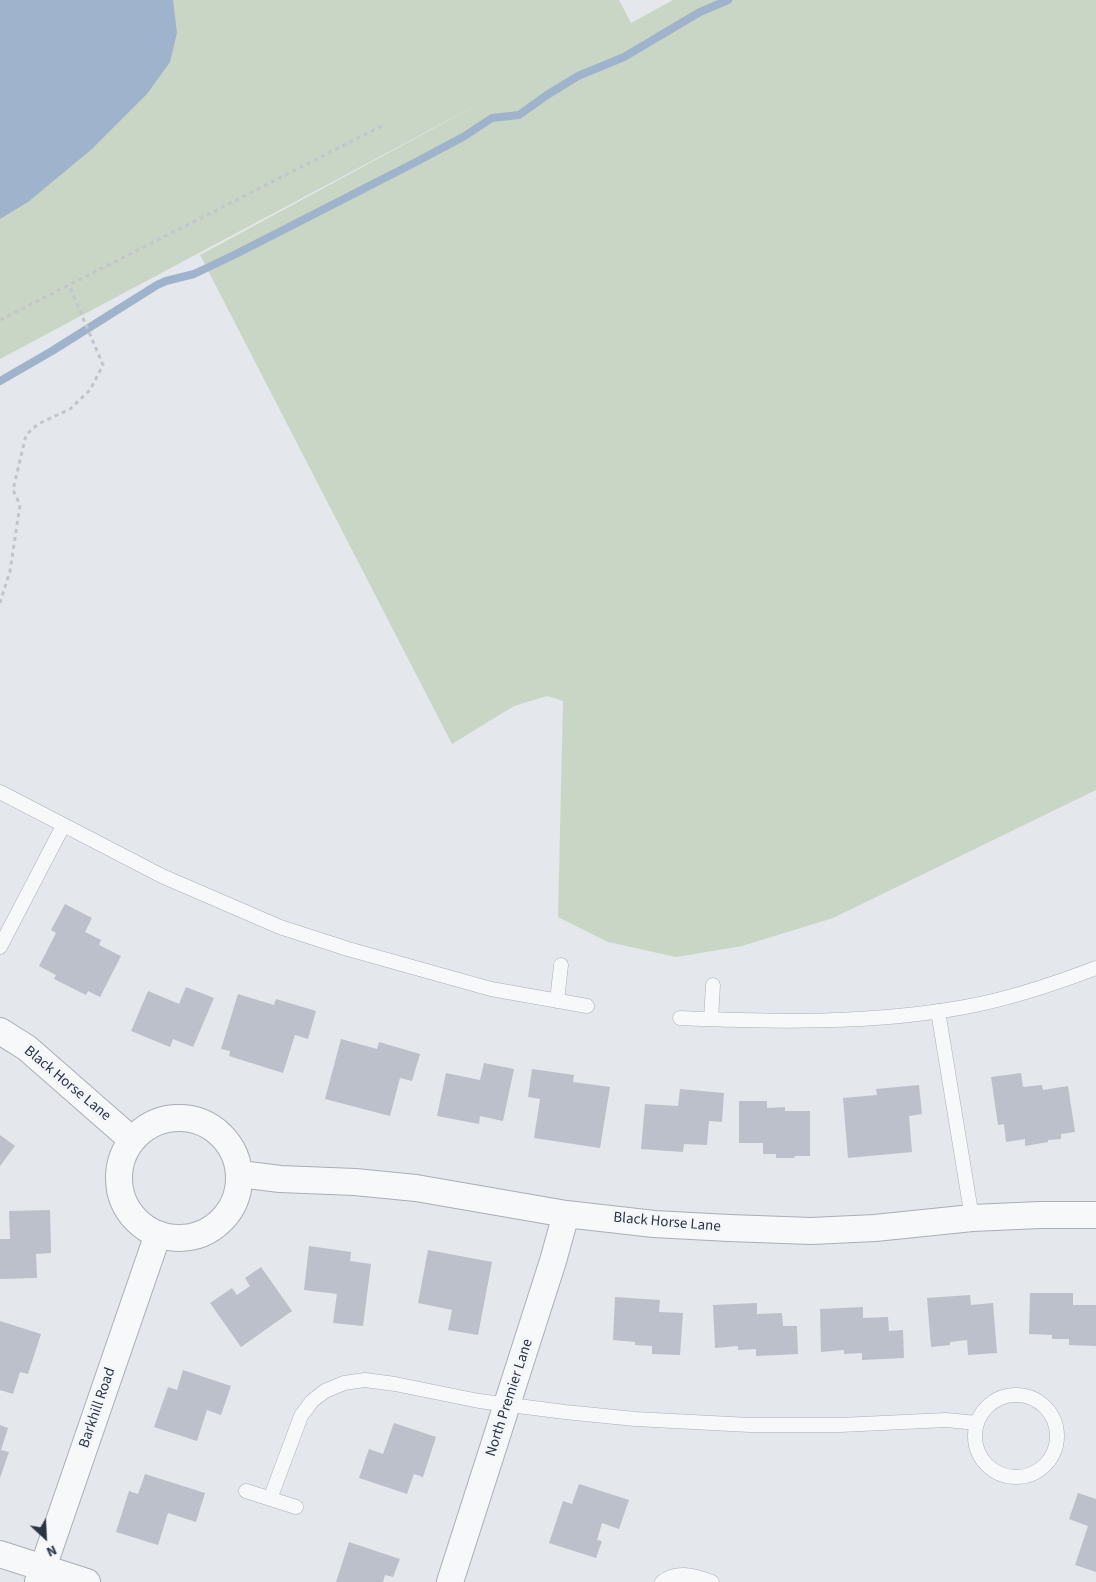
<!DOCTYPE html>
<style>
body{margin:0}
#map{position:relative;width:1096px;height:1582px;overflow:hidden;background:#e4e7ec;font-family:"Source Sans 3",sans-serif}
canvas{display:block}
.north{position:absolute;left:20px;top:1512px;width:50px;height:50px;-webkit-text-stroke:4px #f4f6f9;paint-order:stroke;rotate:155deg;font-size:14px;font-weight:700;line-height:20px;text-align:center;color:#2b3445}
.north::after{content:'';display:block;margin:auto;width:18px;height:22px;background:#2b3445;clip-path:polygon(50% 0,100% 100%,50% 72%,0 100%)}
</style>
<div id="map">
<canvas width="1096" height="1582"></canvas>
<div class="north">N</div>
</div>
<script>
const ctx = document.querySelector('canvas').getContext('2d');
ctx.lineJoin = 'round';
function paint(path, color) { ctx.fillStyle = color; ctx.fill(path, 'evenodd'); }
function strokePath(path, color, width, dash) { ctx.strokeStyle = color; ctx.lineWidth = width; ctx.lineCap = dash ? 'butt' : 'round'; ctx.setLineDash(dash || []); ctx.stroke(path); }
function label(font, color, halo, rows, align = 'center') {
  ctx.font = font + ' "Source Sans 3",sans-serif'; ctx.lineWidth = 5; ctx.setLineDash([]); ctx.textBaseline = 'middle'; ctx.strokeStyle = halo; ctx.fillStyle = color; for (const [text, x, y, turn = 0] of rows) {
    ctx.save(); ctx.translate(x, y); ctx.rotate((+turn || 0) * Math.PI / 180); ctx.textAlign = isNaN(turn) ? turn : align; if (halo) ctx.strokeText(text, 0, 0); ctx.fillText(text, 0, 0); ctx.restore();
  }
}
paint(new Path2D(`
 M 0,0 L 619,0 L 631,23 L 673,0 L 1096,0 L 1096,790 L 833,918 L 742,946 L 676,957 L 608,942 L 558,917 L 563,701 L 547,696 L 514,706 L 452,744 L 200,255 L 488,99 L 0,359 Z`), '#c9d6c5');
paint(new Path2D(`
 M 0,0 L 173,0 L 177,33 L 170,62 L 147,94 L 92,149 L 28,202 L 0,219 Z`), '#9fb4cc');
strokePath(new Path2D(`
 M 0,381 L 52,351 L 157,285 L 166,281 L 194,274 L 236,254 L 416,162 L 463,137 L 492,118 L 519,115 L 547,95 L 578,76 L 624,57 L 700,12 L 728,0`), '#9fb4cc', 8);
paint(new Path2D(`
 M 65,904 L 92,918 L 85,932 L 101,940 L 99,945 L 121,956 L 100,997 L 88,991 L 86,995 L 54,979 L 56,975 L 39,966 L 56,933 L 51,930 Z
 M 186,987 L 214,998 L 193,1047 L 173,1039 L 170,1047 L 131,1031 L 148,991 L 179,1004 Z
 M 238,994 L 274,1005 L 276,999 L 316,1011 L 308,1039 L 295,1035 L 283,1073 L 229,1056 L 230,1051 L 221,1049 Z
 M 341,1039 L 377,1049 L 379,1042 L 420,1054 L 412,1081 L 400,1078 L 390,1116 L 325,1099 Z
 M 484,1063 L 514,1069 L 503,1121 L 480,1116 L 479,1124 L 437,1116 L 446,1073 L 480,1080 Z
 M 532,1069 L 574,1075 L 573,1082 L 610,1087 L 600,1148 L 534,1138 L 540,1099 L 528,1097 Z
 M 1021,1073 L 1023,1087 L 1042,1085 L 1043,1090 L 1068,1086 L 1075,1132 L 1061,1134 L 1061,1139 L 1048,1140 L 1048,1142 L 1025,1146 L 1025,1139 L 1006,1142 L 1004,1124 L 998,1125 L 991,1077 Z
 M 919,1085 L 922,1114 L 909,1116 L 912,1152 L 848,1158 L 843,1098 L 877,1095 L 876,1089 Z
 M 680,1089 L 724,1093 L 722,1122 L 709,1121 L 707,1145 L 684,1144 L 683,1152 L 641,1149 L 645,1104 L 678,1106 Z
 M 739,1101 L 767,1101 L 767,1108 L 785,1107 L 785,1111 L 810,1111 L 810,1156 L 795,1156 L 794,1158 L 776,1158 L 776,1154 L 763,1154 L 763,1143 L 739,1143 Z
 M 0,1135 L 15,1146 L 0,1166 Z
 M 50,1210 L 51,1253 L 36,1254 L 37,1278 L 0,1279 L 0,1239 L 10,1239 L 9,1211 Z
 M 309,1246 L 351,1252 L 350,1261 L 371,1264 L 363,1326 L 333,1323 L 337,1294 L 304,1290 Z
 M 428,1250 L 492,1262 L 478,1335 L 448,1330 L 452,1310 L 418,1303 Z
 M 261,1267 L 292,1311 L 241,1347 L 210,1303 L 232,1288 L 237,1295 L 250,1286 L 245,1278 Z
 M 1030,1293 L 1073,1293 L 1073,1305 L 1096,1305 L 1096,1346 L 1069,1345 L 1069,1339 L 1052,1339 L 1052,1335 L 1029,1334 Z
 M 970,1295 L 971,1305 L 993,1303 L 997,1353 L 968,1355 L 967,1340 L 950,1342 L 950,1345 L 931,1347 L 927,1298 Z
 M 615,1297 L 660,1300 L 659,1312 L 683,1313 L 680,1355 L 652,1354 L 652,1346 L 635,1345 L 635,1342 L 613,1340 Z
 M 757,1303 L 757,1314 L 782,1313 L 783,1326 L 797,1326 L 798,1354 L 756,1356 L 756,1349 L 738,1350 L 738,1346 L 715,1348 L 713,1305 Z
 M 863,1307 L 863,1318 L 888,1317 L 889,1331 L 903,1330 L 904,1358 L 862,1360 L 862,1353 L 844,1354 L 844,1350 L 821,1352 L 820,1309 Z
 M 0,1321 L 41,1334 L 28,1374 L 20,1372 L 13,1394 L 0,1390 Z
 M 183,1370 L 231,1386 L 221,1415 L 207,1410 L 197,1441 L 154,1427 L 168,1387 L 177,1390 Z
 M 394,1423 L 436,1437 L 423,1477 L 414,1474 L 407,1494 L 359,1478 L 369,1449 L 383,1454 Z
 M 0,1425 L 8,1428 L 1,1450 L 9,1452 L 0,1478 Z
 M 145,1474 L 205,1493 L 196,1522 L 168,1513 L 158,1545 L 116,1532 L 129,1491 L 138,1494 Z
 M 579,1484 L 629,1500 L 619,1529 L 602,1523 L 597,1540 L 602,1541 L 596,1558 L 549,1543 L 563,1501 L 572,1504 Z
 M 1078,1493 L 1096,1499 L 1096,1572 L 1075,1565 L 1088,1526 L 1069,1519 Z
 M 349,1542 L 400,1559 L 393,1577 L 385,1575 L 383,1582 L 336,1582 Z`), '#bbc0ca');
const lane = new Path2D(`
 M 0,792 L 162,876 L 280,927 L 348,949 L 491,989 L 587,1006
 M 0,947 L 63,826
 M 557,1001 L 561,965
 M 938,1011 L 972,1218
 M 680,1018 C 775,1022 871,1024 965,1007 C 1009,999 1054,984 1096,968
 M 711,1019 L 713,985
 M975 1436a41 41 0 1 1 82 0a41 41 0 1 1-82 0Z
 M 246,1491 L 296,1507
 M 270,1499 L 301,1416 L 312,1401 L 325,1391 L 344,1383 L 365,1380 L 395,1384 L 479,1401 L 565,1412 L 635,1419 L 750,1425 L 840,1425 L 946,1420 L 977,1423
 M 662,1582 C 678,1570 696,1576 712,1582`);
const street = new Path2D(`
 M 0,1031 L 27,1048 L 132,1140
 M119 1178a60 60 0 1 1 120 0a60 60 0 1 1-120 0Z
 M 240,1174 L 280,1179 L 355,1182 L 416,1188 L 566,1214 L 654,1224 L 729,1228 L 811,1231 L 875,1228 L 972,1218 L 1040,1215 L 1096,1215
 M 0,1554 L 87,1582
 M 38,1582 L 158,1234
 M 450,1582 L 553,1261 L 566,1214`);
strokePath(lane, '#a9aeb7', 15);
strokePath(street, '#a9aeb7', 28);
strokePath(new Path2D(`
 M 0,320 L 384,125
 M 0,603 L 10,571 L 20,505 L 13,490 L 26,435 L 38,424 L 70,409 L 90,390 L 103,365 L 69,285`), '#c2c5cb', 3, [4, 4]);
strokePath(lane, '#f7f8fa', 14);
strokePath(street, '#f7f8fa', 26);
label('15px', '#2b3445', '#f4f6f9', [
 ["Black Horse Lane",67,1084,40],
 ["Black Horse Lane",667,1223,5],
 ["North Premier Lane",510,1398,-72],
 ["Barkhill Road",98,1408,-71]
]);
</script>
